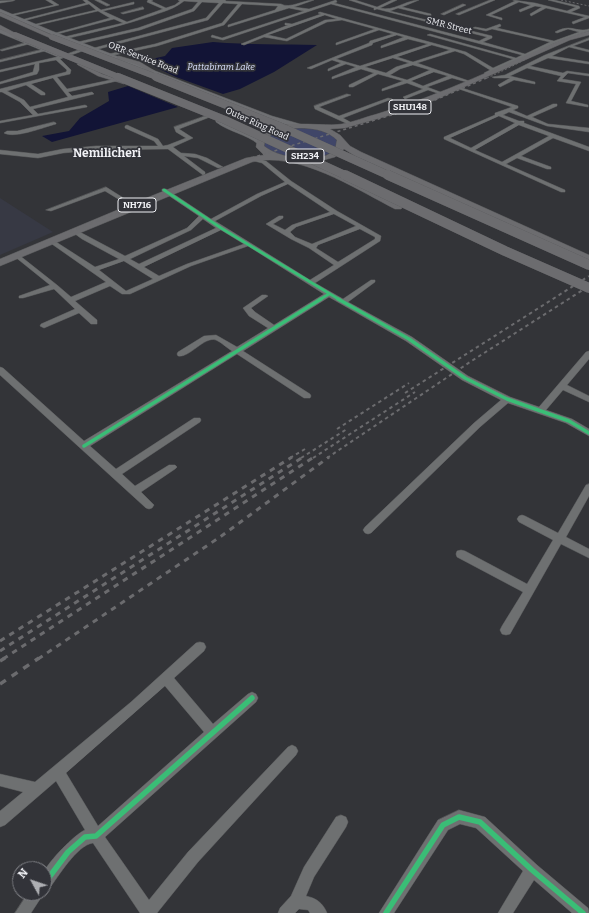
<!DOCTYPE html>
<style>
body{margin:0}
#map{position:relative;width:589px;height:913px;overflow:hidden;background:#333438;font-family:Bitter,serif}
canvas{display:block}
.north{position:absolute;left:12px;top:861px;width:40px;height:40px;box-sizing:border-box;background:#323339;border:1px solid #7e7f84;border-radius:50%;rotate:310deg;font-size:11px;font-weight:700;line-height:16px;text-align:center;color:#f0f1f5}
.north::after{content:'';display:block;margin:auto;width:14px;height:18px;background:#aeafb3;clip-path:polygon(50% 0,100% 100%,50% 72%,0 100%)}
</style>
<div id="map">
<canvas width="589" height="913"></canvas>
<div class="north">N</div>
</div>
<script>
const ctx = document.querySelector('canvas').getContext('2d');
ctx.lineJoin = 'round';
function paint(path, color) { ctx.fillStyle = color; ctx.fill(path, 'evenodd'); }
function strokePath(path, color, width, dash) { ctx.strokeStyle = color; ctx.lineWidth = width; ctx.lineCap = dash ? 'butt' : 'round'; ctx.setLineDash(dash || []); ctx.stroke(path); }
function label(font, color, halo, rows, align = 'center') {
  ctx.font = font + ' Bitter,serif'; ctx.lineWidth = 3.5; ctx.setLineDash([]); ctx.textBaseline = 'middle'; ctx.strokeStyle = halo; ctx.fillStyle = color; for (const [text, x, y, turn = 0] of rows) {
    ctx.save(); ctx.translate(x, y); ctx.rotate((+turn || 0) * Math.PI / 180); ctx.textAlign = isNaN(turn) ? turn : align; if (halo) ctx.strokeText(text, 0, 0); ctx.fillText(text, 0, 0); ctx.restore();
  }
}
paint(new Path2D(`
 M 0,198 L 53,232 L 0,255 Z`), '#373944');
paint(new Path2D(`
 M 308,127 C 319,130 334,131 338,143 L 333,152 L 319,158 L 285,159 L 263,147 L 263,140 C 276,128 291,128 308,127 Z`), '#404668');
paint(new Path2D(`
 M 213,42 C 248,45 282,44 317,45 L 274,72 L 240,89 L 223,94 L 176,77 L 143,61 L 165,56 L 172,48 Z
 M 128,86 L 178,107 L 52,142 L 42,136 L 69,131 L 80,118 L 109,101 L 108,92 Z`), '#121436');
const minor = new Path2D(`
 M 15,0 L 13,1 L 0,3 L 0,1 Z
 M 46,0 L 51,0 L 59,5 L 11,16 L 9,15 L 54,5 Z
 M 83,0 L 87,0 L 101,10 L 134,2 L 134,4 L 103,11 L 127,22 L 163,9 L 147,2 L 148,0 L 153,0 L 151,1 L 166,8 L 175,5 L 180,1 L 178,0 L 226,0 L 225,1 L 281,4 C 290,9 303,0 314,0 L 294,7 L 309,9 L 336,0 L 337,2 L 334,3 L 479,41 L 487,37 L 377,9 L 374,10 L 374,8 L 349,0 L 355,0 L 377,7 L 392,0 L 397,0 L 380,8 C 393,12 406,0 419,0 L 402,7 L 431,14 L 431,16 L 398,8 L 390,11 L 492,36 L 492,38 L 483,42 L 525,54 L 550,42 L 492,29 L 486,31 L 473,28 L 475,27 L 486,29 L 500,24 L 501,26 L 497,28 L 554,41 L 579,32 L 568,29 L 557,33 L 555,32 C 572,23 575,33 589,29 L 589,31 L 555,43 L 486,75 L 484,73 L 490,70 L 464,54 L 455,51 L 417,63 L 472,82 L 470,83 L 452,78 L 427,87 L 443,93 L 443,95 L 428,90 L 405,99 L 403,97 L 423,89 L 407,83 L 382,91 L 382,89 L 403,81 L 378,74 L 353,87 L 349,87 L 349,85 L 374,73 L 361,69 L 332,79 L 332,77 L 356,67 L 346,64 L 328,71 L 328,69 L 341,63 L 332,60 L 311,69 L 307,68 L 369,43 L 370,41 L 393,34 L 379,30 L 336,45 L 336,43 L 375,29 L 342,20 L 327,22 L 287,41 L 264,37 L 244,45 L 241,44 L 288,25 L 285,25 L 285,23 L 292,24 L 321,14 L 318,13 L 320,12 L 466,52 L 493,68 L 513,59 L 427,35 L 430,34 L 516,58 L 522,55 L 331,4 L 223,40 L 211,37 L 212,35 L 222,38 L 304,11 L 289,8 L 228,27 L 228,25 L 275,10 L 278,6 L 242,4 L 224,25 L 157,46 L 110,56 L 109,54 L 155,44 L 222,23 L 238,4 L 223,3 L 208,20 L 95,50 L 94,48 L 206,18 L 219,3 L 202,2 L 194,11 L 140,30 L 79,44 L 78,42 L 138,28 L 192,9 L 198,2 L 184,1 C 174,9 165,11 154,15 C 125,25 95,32 65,39 L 64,37 L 123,23 L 114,19 L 54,35 L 52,34 L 110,18 L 98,11 L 34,26 L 32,25 L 96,10 L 89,4 L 23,21 L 21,20 L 86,3 ZM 325,15 L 337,19 L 325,20 L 286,39 L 268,35 ZM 397,35 L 404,37 L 381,46 L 381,48 L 408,39 L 428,44 L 360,66 L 336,59 L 372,45 L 373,43 ZM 432,45 L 450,50 L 413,62 L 397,57 ZM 393,58 L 409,63 L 396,67 L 386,73 L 365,67 ZM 413,65 L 430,70 L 407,80 L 390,75 L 400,69 ZM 434,72 L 448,76 L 423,86 L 411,81 Z
 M 95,0 L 100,0 L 110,5 L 107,6 Z
 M 490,0 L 495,0 L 459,15 L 456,14 Z
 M 513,0 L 535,3 L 567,11 L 576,7 L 548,0 L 554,0 L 579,6 L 580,8 L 571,12 L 589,16 L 589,18 L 573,24 L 572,22 L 585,17 L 546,8 L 531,16 L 530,14 L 542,7 L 535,6 L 520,12 L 519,10 L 531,5 L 519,2 L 491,15 L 502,18 L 502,20 L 486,15 L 515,1 Z
 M 463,4 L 466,5 L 444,15 L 441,14 Z
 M 143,7 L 144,9 L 123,14 L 121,13 Z
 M 589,38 L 589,40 L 573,46 L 589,50 L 589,52 L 569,47 L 552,56 L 589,62 L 589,64 L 548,58 L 530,66 L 563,73 L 567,71 L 589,74 L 589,76 L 568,73 L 562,79 L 581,82 L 571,101 L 588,105 L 588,107 L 566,103 L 576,84 L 557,81 L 561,76 L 527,68 L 510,76 L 535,82 L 535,84 L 514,80 L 500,87 L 498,85 L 510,78 L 494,78 L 492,77 L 505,75 L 545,55 Z
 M 28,42 L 29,44 L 2,51 L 0,50 Z
 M 90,46 L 91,48 L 60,59 L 71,70 L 70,74 L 57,77 L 67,89 L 115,79 L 117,81 L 68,92 L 72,96 L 92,92 L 94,94 L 33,109 L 38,114 L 85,105 L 87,106 L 87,107 L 0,123 L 0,121 L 33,115 L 20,102 L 2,92 L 0,92 L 0,89 L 66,72 L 67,70 L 56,60 L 39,63 L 39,70 L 37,74 L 0,84 L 0,82 L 33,72 L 35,64 L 0,72 L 0,70 L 61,56 ZM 53,78 L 68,97 L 30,107 L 24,100 L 7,91 L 26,85 L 41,95 L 45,95 L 45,93 L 31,84 Z
 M 44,49 L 45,51 L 0,62 L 0,60 Z
 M 456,86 L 518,106 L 518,108 L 513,110 L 527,116 L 553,104 L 557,104 L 557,106 L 532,117 L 548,124 L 589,128 L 589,132 L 547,126 L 509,112 L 503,115 L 519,121 L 524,121 L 524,123 L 589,147 L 589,151 L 553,138 L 521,156 L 551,167 L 551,169 L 547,169 L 517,158 L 506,164 L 565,190 L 565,192 L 561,192 L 444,139 L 444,137 L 495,115 L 495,113 L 512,107 L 456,88 ZM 499,116 L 515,123 L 471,148 L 450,138 ZM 519,125 L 549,136 L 502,162 L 475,150 Z
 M 347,94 L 351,95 L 319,107 L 339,116 L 388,98 L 392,99 L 343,118 L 352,123 L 352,124 L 350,125 L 315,109 L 314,106 Z
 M 208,115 L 210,115 L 210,117 L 179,129 L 193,138 L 173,147 L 181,153 L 195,154 L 207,158 L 223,167 L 218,168 L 198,158 L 184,156 L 205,172 L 205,174 L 203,175 L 168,149 L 96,150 L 63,153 L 38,158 L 0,154 L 0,150 L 38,154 L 63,149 L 96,146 L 158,146 L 154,141 L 125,128 L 125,126 L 127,125 L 158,139 L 163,146 L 168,145 L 186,138 L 176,132 L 174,127 Z
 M 54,122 L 56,123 L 56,124 C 44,127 15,139 4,133 L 7,131 L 17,131 Z
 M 252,157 L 266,161 L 291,181 L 337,211 L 381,236 L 380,241 L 315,283 L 343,299 L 371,280 L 375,280 L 375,282 L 348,302 L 412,337 L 468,376 L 510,397 L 539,407 L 586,352 L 589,351 L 589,359 L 567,385 L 589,396 L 589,402 L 563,390 L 546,410 L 572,419 L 589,429 L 589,436 L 566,423 L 508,403 L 480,427 L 371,533 L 368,534 L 365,533 L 363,530 L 365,527 L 474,423 L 501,400 L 462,380 L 406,341 L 329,297 L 243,351 L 310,394 L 311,396 L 310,398 L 304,398 L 237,354 L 90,446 L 116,469 L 194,418 L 200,418 L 201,420 L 200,422 L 122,474 L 135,486 L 169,465 L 175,465 L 177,467 L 175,469 L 141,492 L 154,505 L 152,508 L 149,509 L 146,508 L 0,375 L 0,367 L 3,368 L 84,441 L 232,351 C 227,348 221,342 216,340 C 204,336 190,358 178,356 L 177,354 L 178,352 L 204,336 L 216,335 L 237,347 L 268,328 L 249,316 L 243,308 L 262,295 L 266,295 L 268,296 L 251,308 L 255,312 L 274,325 L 324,294 L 248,246 L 191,266 L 130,294 L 122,294 L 110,286 L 75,301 L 97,320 L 97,324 L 91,324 L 79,313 L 44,328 L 40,326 L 41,324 L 75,309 L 54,289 L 23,298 L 19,298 L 19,296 L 50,285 L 14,256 L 19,255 L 57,285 L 71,297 L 106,282 L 49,242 L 49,240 L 53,240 L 95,267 L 119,259 L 82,239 L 71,231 L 76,230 L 125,256 L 187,228 L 199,216 L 162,191 L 162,189 L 166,189 L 211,219 L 257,194 L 285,182 L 262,163 L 250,160 L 249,159 ZM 288,184 L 330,212 L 292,225 L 285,230 L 273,224 L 283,218 L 283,216 L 279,216 L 266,224 L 291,239 L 309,248 L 334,265 L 310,280 L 215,221 L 261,196 ZM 334,214 L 356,226 L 312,244 L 295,237 L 290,232 L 296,227 ZM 203,219 L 216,228 L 139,264 L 130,259 L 191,230 ZM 360,229 L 375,237 L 375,239 L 338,262 L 316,248 L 318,245 ZM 221,230 L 244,244 L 187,264 L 159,276 L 144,267 ZM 124,261 L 153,279 L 126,291 L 99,270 Z
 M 106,187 L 133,204 L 128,205 L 105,191 L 51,211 L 46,210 Z
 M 589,484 L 589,496 L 566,537 L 589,549 L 589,558 L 561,544 L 510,634 L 506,635 L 502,634 L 500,630 L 502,626 L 523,592 L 457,557 L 456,554 L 457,551 L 461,550 L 465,551 L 527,584 L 553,540 L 519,522 L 517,519 L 519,516 L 522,515 L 525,516 L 558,533 L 586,485 Z
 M 200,642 L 204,643 L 206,647 L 204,651 L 174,678 L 213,724 L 248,694 L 252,692 L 256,694 L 258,698 L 256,702 L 105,837 L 149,900 L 188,852 L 288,747 L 292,745 L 296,747 L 298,751 L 296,755 L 198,862 L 157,913 L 140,913 L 93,843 C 77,845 58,877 49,889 L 44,891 C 44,886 42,877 44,872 C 48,862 75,834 85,830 L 56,781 L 5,825 L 0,827 L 0,811 L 23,792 L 0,786 L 0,774 L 35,782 L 131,702 L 196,643 ZM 165,686 L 204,732 L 98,826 L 66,773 Z
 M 459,810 L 485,817 L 537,865 L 588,908 L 589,913 L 572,913 L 534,880 L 513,913 L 498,913 L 523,871 L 476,828 L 460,824 L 448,830 L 394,913 L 379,913 L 438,820 Z
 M 341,815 L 346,817 L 348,822 L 346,827 L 314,877 L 306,896 C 316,898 323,903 327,913 L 310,913 L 308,910 L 299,909 L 295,913 L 278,913 L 280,908 L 291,896 L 304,867 L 336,817 Z
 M 28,893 L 44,893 L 31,913 L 15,913 Z`);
const major = new Path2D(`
 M 0,9 L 52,31 L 272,116 L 307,126 L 304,128 L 284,124 L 268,118 L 48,33 L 0,12 Z
 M 0,29 L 62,55 L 63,56 L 58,57 L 0,33 Z
 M 216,120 L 220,120 L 237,129 L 241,129 L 254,135 L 263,143 L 258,144 C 246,134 229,132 216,122 Z`);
const highway = new Path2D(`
 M 0,12 L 54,36 L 55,37 L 50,38 L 0,16 Z
 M 0,25 L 17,34 L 18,35 L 13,36 L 0,29 Z
 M 589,31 L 589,35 L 570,40 L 419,107 L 345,128 L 330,129 L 340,135 L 350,146 L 361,152 L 589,255 L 589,262 L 355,156 L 344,149 L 335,157 L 313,163 L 321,165 L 401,205 L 403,207 L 401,209 L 395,209 C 354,188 298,151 252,162 L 0,266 L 0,259 L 134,203 L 246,158 L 264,155 L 256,147 C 260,113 318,128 342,124 C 354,122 365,117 377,114 C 442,95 504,64 566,38 ZM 304,128 C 316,129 328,131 337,140 C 336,143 336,147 335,149 C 321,166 278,158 264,146 L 265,140 C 276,129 290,128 304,128 Z
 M 119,56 L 140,62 L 155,71 L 150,72 L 136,64 L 117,59 L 117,57 Z
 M 80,62 L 102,74 L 127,82 L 124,84 L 98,76 L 78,65 L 77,64 Z`);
strokePath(minor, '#525355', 1);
strokePath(major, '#525355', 1);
strokePath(highway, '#525355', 1);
paint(minor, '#6e7071');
paint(major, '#6f7073');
paint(highway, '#6c6c6f');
strokePath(new Path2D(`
 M 561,0 L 589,6
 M 487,78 C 521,63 554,43 589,30`), '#6b6b6e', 1, [2, 2]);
strokePath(new Path2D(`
 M 207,176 L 248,159 L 421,106 L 489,77`), '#6b6b6e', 1.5, [3, 3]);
strokePath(new Path2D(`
 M 70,232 L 209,175
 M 405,393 L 589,276
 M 337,429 L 409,383
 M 290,458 L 305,449
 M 301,458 L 347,429
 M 313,458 L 415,392
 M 327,458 L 470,362 L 589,286`), '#6b6b6e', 2, [3.5, 3.5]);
strokePath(new Path2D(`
 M 0,641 L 292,457
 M 0,651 L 303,457
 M 3,659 L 314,457
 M 38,659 L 220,537 L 329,457`), '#6b6b6e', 3, [5.5, 5.5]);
strokePath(new Path2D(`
 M 0,661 L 5,658
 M 0,684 L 39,658`), '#6b6b6e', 3.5, [7, 7]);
const highwayBridgeFar2 = new Path2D(`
 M 15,35 L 121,78
 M 52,37 L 159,78`);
const highwayBridgeFar1 = new Path2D(`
 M 118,77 L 225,120 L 347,176
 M 156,77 L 279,126 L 390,176`);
const highwayBridge = new Path2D(`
 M 345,175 L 505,251 L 589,288
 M 388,175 L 589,265`);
strokePath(highwayBridgeFar2, '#525355', 6, []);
strokePath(highwayBridgeFar1, '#525355', 8, []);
strokePath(highwayBridge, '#525355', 10, []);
strokePath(highwayBridgeFar2, '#6c6c6f', 6);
strokePath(highwayBridgeFar1, '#6c6c6f', 8);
strokePath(highwayBridge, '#6c6c6f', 10);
strokePath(new Path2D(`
 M 164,190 L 221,228 L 340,300
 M 319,300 L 329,294`), '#3abd76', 3);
strokePath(new Path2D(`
 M 338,299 L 409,339 L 465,378 L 507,399 L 569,421 L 589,433
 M 84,446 L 321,299`), '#3abd76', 3.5);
strokePath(new Path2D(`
 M 44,884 L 68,852 L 85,837 L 96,836 L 252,698
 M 386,913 L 443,825 L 459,817 L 480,822 L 532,870 L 583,913`), '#3abd76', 5.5);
label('9px', '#f0f1f5', '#323339', [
 ["SMR Street",449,26,14],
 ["ORR Service Road",143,58,21],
 ["Outer Ring Road",257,124,24]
]);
label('italic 9px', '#d9e0fd', '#323339', [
 ["Pattabiram Lake",221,67]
]);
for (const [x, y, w] of [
 [410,107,42],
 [305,156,38],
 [137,205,38]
]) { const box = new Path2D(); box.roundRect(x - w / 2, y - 7, w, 14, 3); ctx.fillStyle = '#323339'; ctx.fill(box); strokePath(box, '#f0f1f5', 1); }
label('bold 9px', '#f0f1f5', null, [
 ["SHU148",410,107],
 ["SH234",305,156],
 ["NH716",137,205]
]);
label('bold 12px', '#f0f1f5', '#323339', [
 ["Nemilicheri",107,154]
]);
</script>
